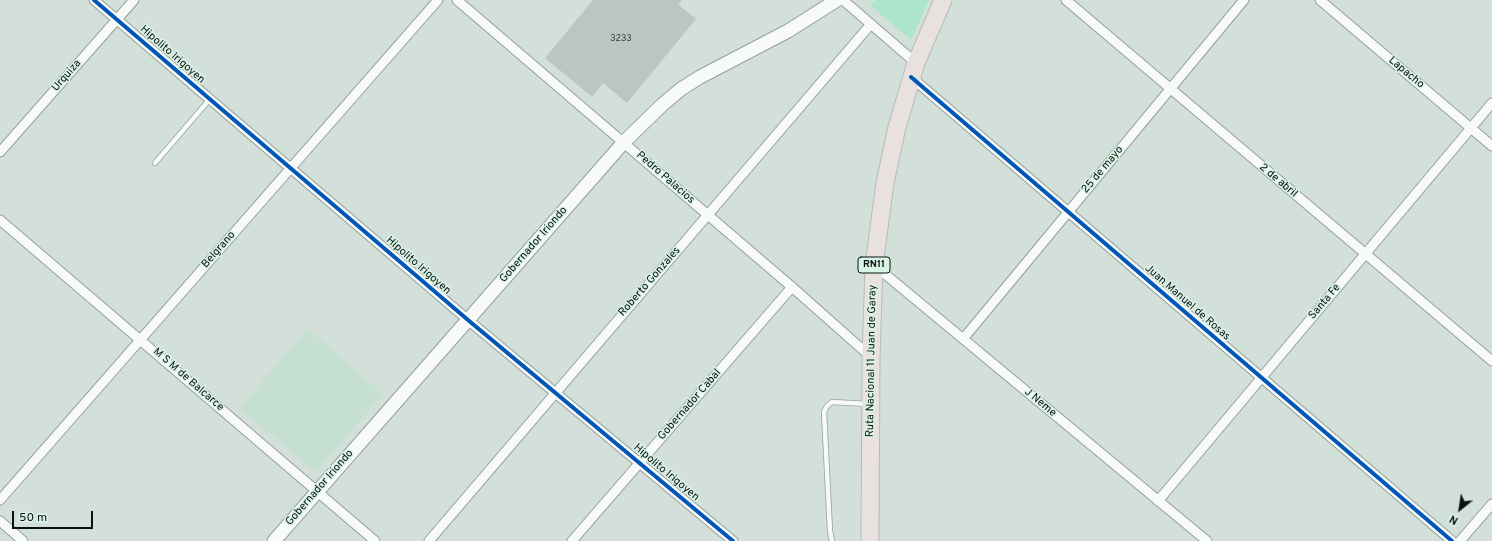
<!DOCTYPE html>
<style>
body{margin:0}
#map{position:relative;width:1492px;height:541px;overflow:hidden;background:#d3e0da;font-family:Overpass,sans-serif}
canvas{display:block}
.north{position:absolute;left:1440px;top:489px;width:40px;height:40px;-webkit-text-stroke:3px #daf3e7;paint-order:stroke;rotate:210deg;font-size:11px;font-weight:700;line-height:16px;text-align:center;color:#0a120f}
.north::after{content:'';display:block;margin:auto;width:14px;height:18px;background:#0a120f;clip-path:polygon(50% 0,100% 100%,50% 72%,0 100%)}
.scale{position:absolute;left:12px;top:511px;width:81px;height:18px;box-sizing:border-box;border:2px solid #0a120f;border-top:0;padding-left:5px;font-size:12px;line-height:14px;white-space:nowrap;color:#0a120f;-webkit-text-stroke:3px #daf3e7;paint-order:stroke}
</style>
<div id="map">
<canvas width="1492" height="541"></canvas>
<div class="north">N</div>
<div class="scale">50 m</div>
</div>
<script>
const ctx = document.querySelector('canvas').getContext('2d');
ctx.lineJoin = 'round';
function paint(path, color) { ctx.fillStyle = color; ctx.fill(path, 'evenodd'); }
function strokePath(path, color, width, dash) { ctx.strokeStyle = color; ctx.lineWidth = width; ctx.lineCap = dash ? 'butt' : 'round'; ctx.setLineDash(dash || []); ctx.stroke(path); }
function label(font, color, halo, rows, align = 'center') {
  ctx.font = font + ' Overpass,sans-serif'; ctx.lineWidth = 3; ctx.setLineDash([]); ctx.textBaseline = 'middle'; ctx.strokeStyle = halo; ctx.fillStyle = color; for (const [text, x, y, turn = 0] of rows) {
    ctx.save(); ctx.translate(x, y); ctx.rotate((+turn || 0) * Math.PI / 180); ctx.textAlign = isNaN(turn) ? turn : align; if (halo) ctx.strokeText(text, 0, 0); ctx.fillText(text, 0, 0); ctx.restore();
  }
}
paint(new Path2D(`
 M 308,329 L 383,394 L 316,472 L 239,408 Z`), '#c6dfd3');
paint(new Path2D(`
 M 876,0 L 929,0 L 911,40 L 870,5 Z`), '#ace4cc');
paint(new Path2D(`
 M 593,0 L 682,0 L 678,4 L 696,19 L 627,103 L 603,83 L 592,97 L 545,58 Z`), '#bbc6c1');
const lane = new Path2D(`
 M 155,163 L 210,99
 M 832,541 L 830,531 L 824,412 L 827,406 L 832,402 L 868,404`);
const street = new Path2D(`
 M 94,0 L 468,320 L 733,541
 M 457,0 L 792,287 L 871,357
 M 843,0 L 916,63
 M 1066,0 L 1492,361
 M 1320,0 L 1492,146
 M 911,77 L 1452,541
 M 0,152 L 134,0
 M 0,220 L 375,541
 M 874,265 L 1207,541
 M 963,339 L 1244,0
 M 0,500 L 438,0
 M 1158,501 L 1492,103
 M 0,521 L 23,541
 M 429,541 L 871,24
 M 572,541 L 792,287
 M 1460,541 L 1492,504`);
const secondary = new Path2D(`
 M 274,541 L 624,142 L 662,105 L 681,89 L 700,77 L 788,31 L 837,0`);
const highway = new Path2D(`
 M 870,541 L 871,357 L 874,265 L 885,183 L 897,127 L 916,63 L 943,0`);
strokePath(lane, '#949f9a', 6);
strokePath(street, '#949f9a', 11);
strokePath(secondary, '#949f9a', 15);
strokePath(highway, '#b5bbb8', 19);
strokePath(lane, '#f8faf9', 4.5);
strokePath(street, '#f8faf9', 9);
strokePath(secondary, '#f8faf9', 13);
strokePath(highway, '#e8e1e0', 17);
strokePath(new Path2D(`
 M 94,0 L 468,320 L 733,541
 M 911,77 L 1452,541`), '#0057b8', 4);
label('9px', '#37403c', null, [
 ["3233",621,39]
]);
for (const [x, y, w] of [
 [874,265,32]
]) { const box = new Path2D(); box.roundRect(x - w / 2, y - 8, w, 16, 3); ctx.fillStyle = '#daf3e7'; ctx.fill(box); strokePath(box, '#0a120f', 1); }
label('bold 10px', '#0a120f', null, [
 ["RN11",874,265]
]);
label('11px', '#0a120f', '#daf3e7', [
 ["Hipolito Irigoyen",172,55,41],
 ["Lapacho",1406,73,40],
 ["Urquiza",67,76,-49],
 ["25 de mayo",1103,170,-50],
 ["Pedro Palacios",665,178,41],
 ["2 de abril",1278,181,40],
 ["Gobernador Iriondo",534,245,-49],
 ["Belgrano",219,250,-49],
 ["Hipolito Irigoyen",418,266,41],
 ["Roberto Gonzales",650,282,-49],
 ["Santa Fe",1325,302,-50],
 ["Juan Manuel de Rosas",1187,303,41],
 ["Ruta Nacional 11 Juan de Garay",872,361,-89],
 ["M S M de Balcarce",188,380,41],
 ["J Neme",1040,403,40],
 ["Gobernador Cabal",690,405,-49],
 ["Hipolito Irigoyen",666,473,40],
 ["Gobernador Iriondo",320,488,-49]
]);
</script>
